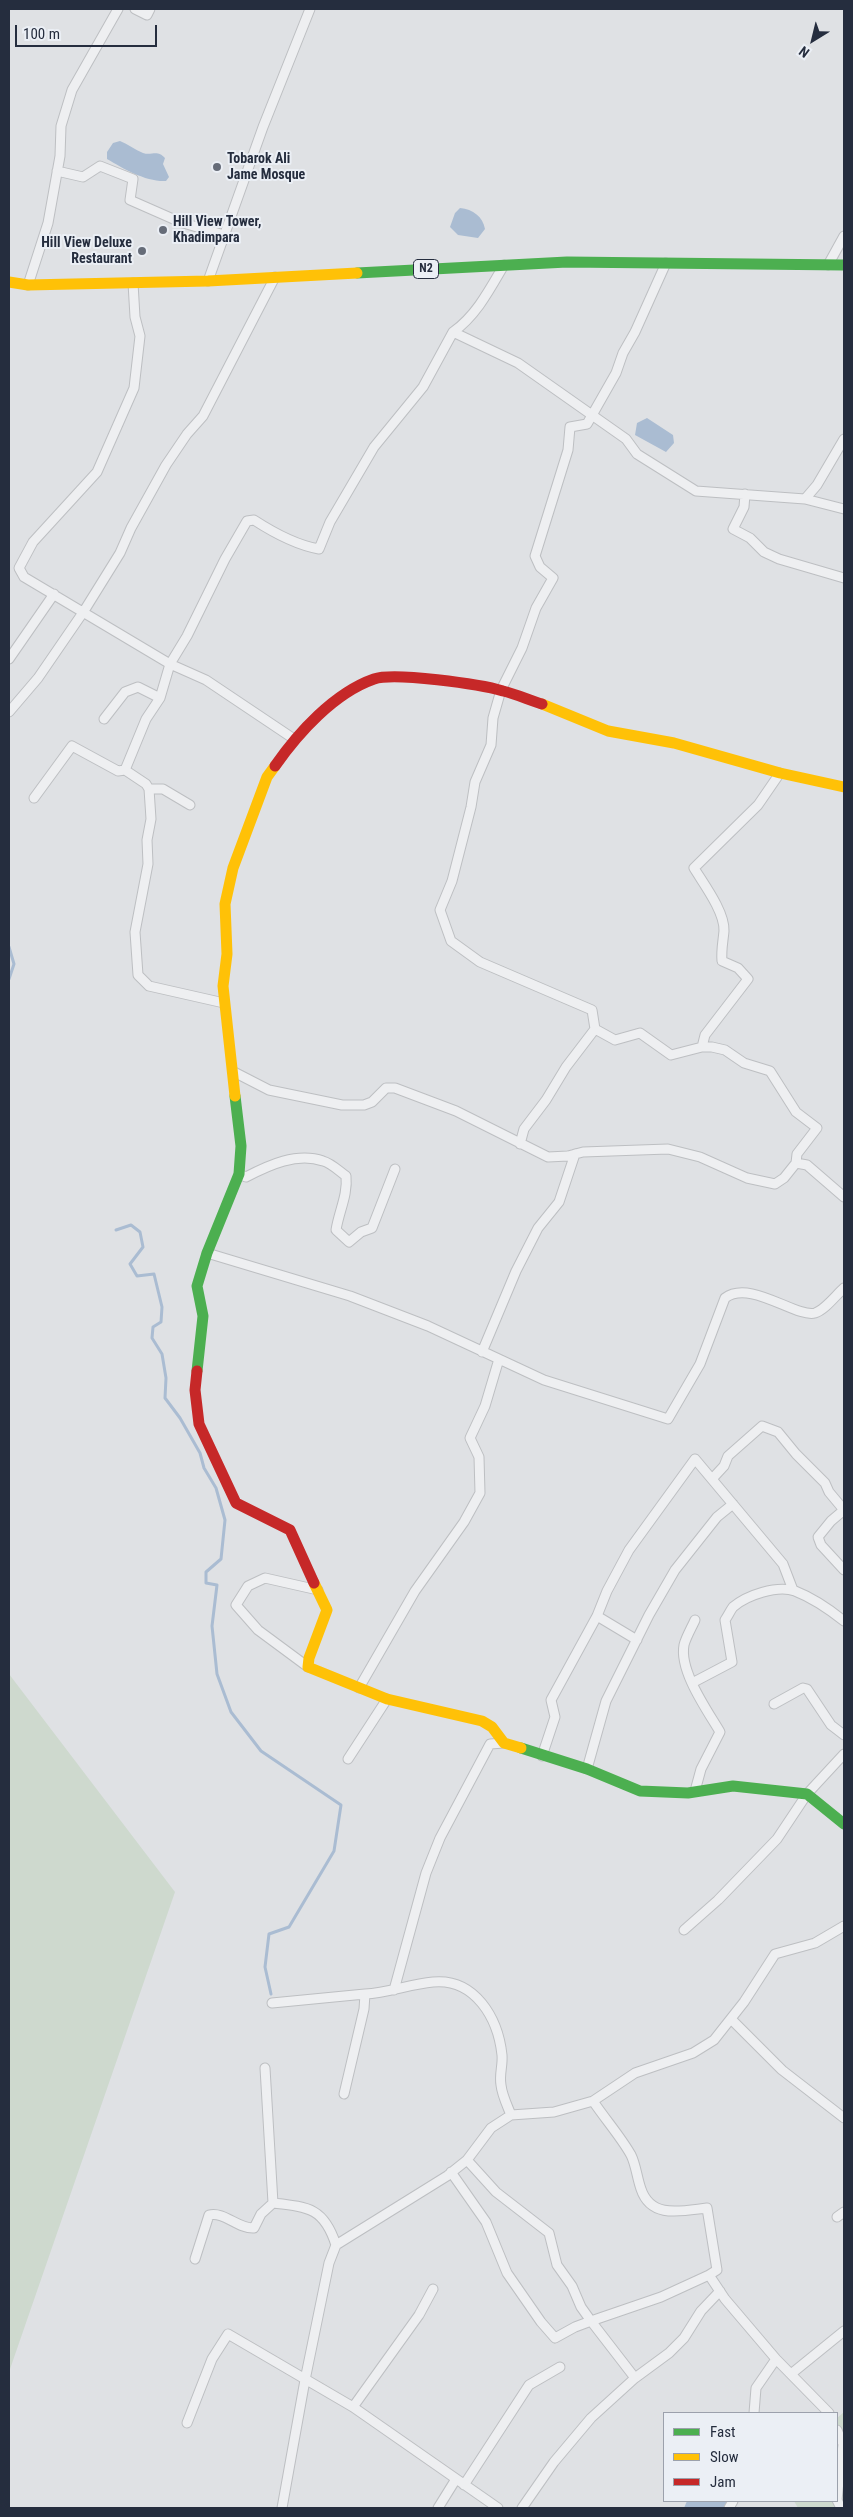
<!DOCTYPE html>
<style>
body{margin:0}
#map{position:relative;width:853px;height:2517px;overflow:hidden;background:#dfe1e4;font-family:"Roboto Condensed",sans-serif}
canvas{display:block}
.frame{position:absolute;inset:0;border:10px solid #252d3e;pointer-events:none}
.legend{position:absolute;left:663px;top:2412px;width:175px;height:90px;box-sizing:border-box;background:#ebeff5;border:1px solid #9ca1ac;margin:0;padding:6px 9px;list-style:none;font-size:15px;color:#252d3e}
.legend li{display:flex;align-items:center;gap:10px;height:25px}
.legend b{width:25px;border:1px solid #9ca1ac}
.north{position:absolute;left:788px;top:15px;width:50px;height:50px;-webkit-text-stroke:4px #ebeff5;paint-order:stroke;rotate:216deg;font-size:14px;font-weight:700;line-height:20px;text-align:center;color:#252d3e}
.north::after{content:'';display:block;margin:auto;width:18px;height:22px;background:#252d3e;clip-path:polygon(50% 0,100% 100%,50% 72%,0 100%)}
.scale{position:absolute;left:15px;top:25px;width:142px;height:22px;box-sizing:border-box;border:2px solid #252d3e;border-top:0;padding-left:6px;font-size:15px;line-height:18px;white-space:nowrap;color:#252d3e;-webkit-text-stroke:4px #ebeff5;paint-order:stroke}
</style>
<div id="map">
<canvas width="853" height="2517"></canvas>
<div class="frame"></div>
<ul class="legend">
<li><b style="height:6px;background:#4caf50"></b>Fast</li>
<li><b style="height:6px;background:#ffc107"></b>Slow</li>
<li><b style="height:6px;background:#c62828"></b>Jam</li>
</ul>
<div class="north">N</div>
<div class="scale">100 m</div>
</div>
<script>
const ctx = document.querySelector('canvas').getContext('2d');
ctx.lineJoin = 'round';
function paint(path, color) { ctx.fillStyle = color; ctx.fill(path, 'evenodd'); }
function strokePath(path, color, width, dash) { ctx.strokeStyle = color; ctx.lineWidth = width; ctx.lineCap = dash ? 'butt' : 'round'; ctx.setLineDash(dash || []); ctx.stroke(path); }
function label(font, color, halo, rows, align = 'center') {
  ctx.font = font + ' "Roboto Condensed",sans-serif'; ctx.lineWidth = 4; ctx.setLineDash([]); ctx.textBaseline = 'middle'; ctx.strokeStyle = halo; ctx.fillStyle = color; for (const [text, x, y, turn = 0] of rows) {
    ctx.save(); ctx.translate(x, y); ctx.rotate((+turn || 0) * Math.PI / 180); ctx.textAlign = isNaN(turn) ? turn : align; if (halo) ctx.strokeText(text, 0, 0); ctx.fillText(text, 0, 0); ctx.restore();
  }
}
paint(new Path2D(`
 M 9,1674 L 175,1892 L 9,2372 Z
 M 844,2412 L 844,2508 L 798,2508 L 794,2501 L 837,2501 L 837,2418 Z`), '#ced9ce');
paint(new Path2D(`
 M 120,141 C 128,144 135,150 143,153 C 152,156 157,149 165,158 L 163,164 L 169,177 L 166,181 C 146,182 124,169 107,159 L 107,152 L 113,143 Z
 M 460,208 C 473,209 483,217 485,229 L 478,238 L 458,235 L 450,227 L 455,213 Z
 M 647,418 L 673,435 L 674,443 L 666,452 L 635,435 L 637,423 Z
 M 687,2501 L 728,2501 L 724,2508 L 684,2508 Z`), '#aabcd2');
strokePath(new Path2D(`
 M 9,947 L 14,964 L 9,979
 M 116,1230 L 131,1225 L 140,1232 L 143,1247 L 130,1264 L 137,1276 L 154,1274 L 162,1307 L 161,1322 L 153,1327 L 152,1338 L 162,1354 L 166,1378 L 165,1398 L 180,1418 L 200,1453 L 204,1468 L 216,1488 L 225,1520 L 221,1559 L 206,1572 L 206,1583 L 217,1585 L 212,1626 L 217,1674 L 231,1712 L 261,1751 L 341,1805 L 334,1851 L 289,1927 L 269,1934 L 265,1967 L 271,1994`), '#aabcd2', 3);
const street = new Path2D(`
 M 135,9 L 147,15 L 150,9
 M 57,171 L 83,177 L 100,166 L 133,179 L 130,200 L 180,222 L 224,235
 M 828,265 L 844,236
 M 208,281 L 263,127 L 310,9
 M 133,283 L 135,317 L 140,336 L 134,388 L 97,472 L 33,542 L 19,568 L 24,577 L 170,664 L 206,680 L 294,739
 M 28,285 L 48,223 L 60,156 L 61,126 L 72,90 L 118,9
 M 453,332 L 518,363 L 626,439 L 637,454 L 696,491 L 805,499 L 817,485 L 844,439
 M 745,494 L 744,507 L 733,529 L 750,538 L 764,552 L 779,559 L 844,578
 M 805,499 L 844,509
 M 9,659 L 54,594
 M 9,712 L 38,678 L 84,611 L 120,553 L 131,528 L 166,465 L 187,434 L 203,416 L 275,277
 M 104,719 L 125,692 L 138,687 L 160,698
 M 149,789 L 163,789 L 190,805
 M 34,798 L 72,746 L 118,771 L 125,770
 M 224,1003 L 149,986 L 138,975 L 135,932 L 148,864 L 147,840 L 151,819 L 149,789 L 146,784 L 125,770 L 146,719 L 160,698 L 170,664 L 187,636 L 225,559 L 247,521 L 254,520 C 274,533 296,545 319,549 L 330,522 L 374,447 L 423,387 L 453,332 C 476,316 490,289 504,265
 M 595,1029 L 592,1010 L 480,962 L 451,941 L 440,910 L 452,881 L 471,807 L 475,782 L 491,745 L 493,718 L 501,690 L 522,648 L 536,608 L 553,578 L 540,567 L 535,556 L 568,450 L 570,427 L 587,424 L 616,373 L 623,353 L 635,332 L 666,263
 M 702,1047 L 705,1035 L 748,979 L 738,968 L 722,961 C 721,950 723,942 724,931 C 725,912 703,883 694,868 L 758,805 L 780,773
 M 234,1072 L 269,1090 L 342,1105 L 364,1105 L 372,1102 L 386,1088 L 395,1088 L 456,1111 L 548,1157 L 568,1156 L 583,1152 L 668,1149 L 700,1157 L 747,1178 L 775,1184 L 784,1178 L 796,1163 L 807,1165 L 844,1197
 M 520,1144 L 524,1129 L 546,1100 L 566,1067 L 595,1029 L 615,1040 L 640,1033 L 671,1055 L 702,1047 L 712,1047 L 725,1050 L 744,1063 L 770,1071 L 796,1112 L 817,1128 L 797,1154 L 796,1163
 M 239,1174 L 246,1177 C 269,1165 297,1152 323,1161 C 331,1163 339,1171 346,1176 C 348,1195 339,1211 336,1230 L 349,1242 L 361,1232 L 372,1228 L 395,1169
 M 207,1253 L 350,1296 L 428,1326 L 544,1380 L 668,1419 L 700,1364 L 725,1298 C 750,1279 796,1318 815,1313 C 825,1310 836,1295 844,1288
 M 482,1352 L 516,1271 L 538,1228 L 559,1202 L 575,1154
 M 712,1479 L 724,1466 L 728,1456 L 762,1426 L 778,1432 L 796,1454 L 825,1483 L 829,1492 L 844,1510 L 831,1521 L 818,1537 L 821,1545 L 844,1570
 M 597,1616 L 637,1640
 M 308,1667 L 258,1630 L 236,1605 L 248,1586 L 265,1578 L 318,1590
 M 694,1682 L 732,1662 L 725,1620 C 728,1616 730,1611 733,1607 C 747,1595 777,1585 795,1591 C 813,1598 829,1609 844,1621
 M 359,1688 L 415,1591 L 464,1522 L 480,1493 L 479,1457 L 470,1438 L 485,1406 L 499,1359
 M 774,1704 L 803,1688 L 807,1689 L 831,1725 L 844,1735
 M 542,1756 L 555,1717 L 551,1700 L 597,1616 L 607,1591 L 629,1550 L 695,1459 L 783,1564 L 793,1590
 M 348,1759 L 387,1699
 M 587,1769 L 606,1701 L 649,1615 L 675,1570 L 717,1517 L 733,1504
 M 695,1791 L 701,1769 L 720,1732 C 707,1710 679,1671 684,1645 C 686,1637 692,1627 695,1620
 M 684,1930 L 718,1900 L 777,1839 L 807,1794 L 844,1754
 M 394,1990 L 426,1873 L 440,1838 L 490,1744 L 504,1743
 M 272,2003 L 365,1994
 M 731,2019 L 782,2070 L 844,2118
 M 265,2068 L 273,2203 C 309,2207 324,2208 336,2245
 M 344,2094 L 364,2009 L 365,1994 C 388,1993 410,1984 433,1982 C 475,1978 498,2018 502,2055 C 503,2065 499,2075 501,2085 C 502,2095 507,2105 511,2115
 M 593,2101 C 605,2119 621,2137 631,2155 C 636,2165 637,2178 641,2189 C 651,2219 681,2211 707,2208 L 717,2270 L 709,2275
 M 467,2160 L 496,2192 L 549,2233 L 557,2265 L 572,2286 L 581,2307 L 591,2321 L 661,2297 L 709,2275 L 725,2299 L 776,2359 L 829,2413
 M 451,2172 L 486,2222 L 507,2273 L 541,2322 L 555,2338 L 575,2327 L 591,2321 L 635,2378
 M 837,2217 L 844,2212
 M 195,2259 L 209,2215 C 224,2211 238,2229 254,2228 L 261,2214 L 273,2203
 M 791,2374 L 844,2331
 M 353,2407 L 419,2315 L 433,2289
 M 754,2413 L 756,2388 L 776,2359
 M 187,2423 L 212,2359 L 228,2334 L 353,2407 L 498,2508
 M 837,2430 L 843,2444 L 837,2500 L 841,2508
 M 464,2485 L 529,2385 L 560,2367
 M 282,2508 L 305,2380 L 329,2263 L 336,2245 L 447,2176 L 467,2160 L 491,2128 L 511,2115 L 554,2112 L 593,2101 L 635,2073 L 693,2053 L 714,2040 L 744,2002 L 775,1954 L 815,1943 L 844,1926
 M 438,2508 L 456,2479
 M 522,2508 L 554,2462 L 591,2418 L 635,2378 L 669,2353 L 684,2338 L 701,2311 L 720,2291
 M 729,2508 L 733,2501`);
strokePath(street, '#bdbfc2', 11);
strokePath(street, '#eeeff1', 9);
strokePath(new Path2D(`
 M 357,273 L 567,262 L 844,265
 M 197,1371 L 203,1316 L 197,1286 L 207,1253 L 239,1174 L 241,1146 L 235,1096
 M 521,1748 L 587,1769 L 640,1791 L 688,1793 L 733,1786 L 807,1794 L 844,1824`), '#4caf50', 11);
strokePath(new Path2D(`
 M 9,282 L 28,285 L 208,281 L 357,273
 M 542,704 L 608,731 L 674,743 L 780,773 L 844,787
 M 235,1096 L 223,986 L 227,954 L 225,904 L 233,868 L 267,777 L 275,766
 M 314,1583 L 327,1610 L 309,1658 L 308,1667 L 387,1699 L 482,1721 L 492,1727 L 504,1743 L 521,1748`), '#ffc107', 11);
strokePath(new Path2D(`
 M 275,766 C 298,733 334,693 374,679 C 394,672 480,684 503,691 C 516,694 529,700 542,704
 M 197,1371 L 195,1390 L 199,1424 L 236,1503 L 290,1530 L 314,1583`), '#c62828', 11);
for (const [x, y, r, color] of [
 [217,167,5,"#666c78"],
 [163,230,5,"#666c78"],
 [142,251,5,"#666c78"]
]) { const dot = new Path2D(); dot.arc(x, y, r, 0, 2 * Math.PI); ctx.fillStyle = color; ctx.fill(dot); strokePath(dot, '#ebeff5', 2); }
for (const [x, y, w] of [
 [426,269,25]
]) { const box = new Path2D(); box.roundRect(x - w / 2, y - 9.5, w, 19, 4); ctx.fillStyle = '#ebeff5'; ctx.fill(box); strokePath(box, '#252d3e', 1); }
label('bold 12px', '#252d3e', null, [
 ["N2",426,269]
]);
label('bold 14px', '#252d3e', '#ebeff5', [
 ["Tobarok Ali",227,159],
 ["Jame Mosque",227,175],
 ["Hill View Tower,",173,222],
 ["Khadimpara",173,238],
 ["Hill View Deluxe",132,243,"right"],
 ["Restaurant",132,259,"right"]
], 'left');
</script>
